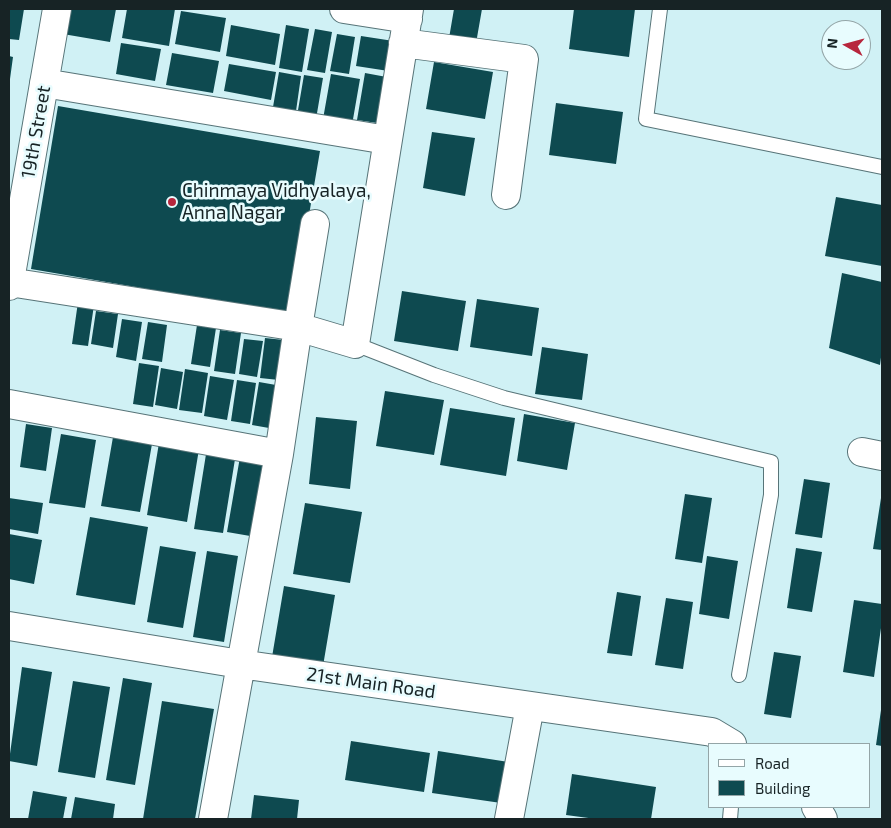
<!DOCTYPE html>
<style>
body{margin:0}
#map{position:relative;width:891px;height:828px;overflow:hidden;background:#d0f1f5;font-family:"Exo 2",sans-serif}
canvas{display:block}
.frame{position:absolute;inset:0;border:10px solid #172325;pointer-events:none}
.legend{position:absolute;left:708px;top:743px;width:162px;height:65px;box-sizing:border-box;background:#e8fcfe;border:1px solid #94a5a7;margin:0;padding:6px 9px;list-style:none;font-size:15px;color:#172325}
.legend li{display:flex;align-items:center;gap:10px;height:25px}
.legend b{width:25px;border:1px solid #94a5a7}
.north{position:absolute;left:821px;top:20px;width:50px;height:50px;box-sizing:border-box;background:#e8fcfe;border:1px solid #94a5a7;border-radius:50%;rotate:277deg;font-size:14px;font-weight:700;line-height:20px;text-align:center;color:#172325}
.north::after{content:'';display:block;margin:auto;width:18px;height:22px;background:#b7263d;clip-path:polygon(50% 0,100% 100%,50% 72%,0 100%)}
</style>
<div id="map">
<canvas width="891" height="828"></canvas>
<div class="frame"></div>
<ul class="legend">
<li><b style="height:6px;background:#fff"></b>Road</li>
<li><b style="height:14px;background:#0e4a50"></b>Building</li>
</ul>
<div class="north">N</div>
</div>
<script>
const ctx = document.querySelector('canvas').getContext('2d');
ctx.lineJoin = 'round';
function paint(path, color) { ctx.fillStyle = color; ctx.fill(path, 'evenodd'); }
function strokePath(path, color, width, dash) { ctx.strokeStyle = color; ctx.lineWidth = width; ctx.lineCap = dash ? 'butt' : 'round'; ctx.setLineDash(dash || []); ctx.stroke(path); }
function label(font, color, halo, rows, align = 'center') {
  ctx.font = font + ' "Exo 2",sans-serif'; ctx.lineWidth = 5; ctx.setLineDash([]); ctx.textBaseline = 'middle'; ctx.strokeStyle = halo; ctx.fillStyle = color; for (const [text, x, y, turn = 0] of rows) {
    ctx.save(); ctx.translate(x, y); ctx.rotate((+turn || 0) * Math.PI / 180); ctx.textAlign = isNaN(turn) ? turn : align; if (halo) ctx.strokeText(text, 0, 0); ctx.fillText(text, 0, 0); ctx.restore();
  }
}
paint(new Path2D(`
 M 9,9 L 24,9 L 19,40 L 9,39 Z
 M 61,9 L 116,9 L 110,42 L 57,33 Z
 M 127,9 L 175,9 L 169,46 L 122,38 Z
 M 454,9 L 482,9 L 475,49 L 448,44 Z
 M 574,9 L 635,9 L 629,57 L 569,49 Z
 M 181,11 L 226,18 L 220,52 L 175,44 Z
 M 231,25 L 280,34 L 275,65 L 226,56 Z
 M 286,25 L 309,29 L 302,72 L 279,68 Z
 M 315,29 L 332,32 L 325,73 L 307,70 Z
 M 337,34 L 355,37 L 349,74 L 330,71 Z
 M 361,36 L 400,42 L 395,72 L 356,66 Z
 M 121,43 L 161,49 L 155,81 L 116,74 Z
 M 172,53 L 219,61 L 213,93 L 166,85 Z
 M 9,56 L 13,57 L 10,79 L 9,79 Z
 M 434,62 L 493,72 L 485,119 L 426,109 Z
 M 229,64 L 276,72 L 271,100 L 224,91 Z
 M 279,72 L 301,76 L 296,111 L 273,107 Z
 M 365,73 L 392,78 L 384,124 L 357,120 Z
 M 331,74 L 360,79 L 352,125 L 323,119 Z
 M 304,75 L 323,78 L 316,119 L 297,116 Z
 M 556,103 L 623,112 L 616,164 L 549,155 Z
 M 58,106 L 320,151 L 292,314 L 31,269 Z
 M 432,132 L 475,138 L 465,196 L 423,188 Z
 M 836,197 L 882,205 L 882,266 L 825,256 Z
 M 842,273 L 882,282 L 882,350 L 880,365 L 829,348 Z
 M 402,291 L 466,301 L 458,351 L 394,341 Z
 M 477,299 L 539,308 L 532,356 L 470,347 Z
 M 78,302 L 94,305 L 88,346 L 72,344 Z
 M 96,311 L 118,314 L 113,348 L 91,344 Z
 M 122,319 L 142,322 L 136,361 L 116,357 Z
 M 148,322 L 167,325 L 162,362 L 142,359 Z
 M 197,325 L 216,328 L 210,367 L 191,364 Z
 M 220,330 L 241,333 L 235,374 L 214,371 Z
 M 265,338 L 284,340 L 279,380 L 260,378 Z
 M 244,339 L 263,341 L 257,377 L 239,374 Z
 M 542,347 L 588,354 L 582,400 L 535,394 Z
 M 139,363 L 159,366 L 153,407 L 133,404 Z
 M 161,368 L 183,372 L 177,409 L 155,405 Z
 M 185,369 L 208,373 L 202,413 L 179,410 Z
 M 210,376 L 234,380 L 227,420 L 204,416 Z
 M 237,380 L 256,383 L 250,424 L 231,421 Z
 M 259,382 L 276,385 L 269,428 L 252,425 Z
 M 385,391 L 444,400 L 434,455 L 376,446 Z
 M 450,408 L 515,418 L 506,476 L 440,465 Z
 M 524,414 L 575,423 L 567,470 L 517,461 Z
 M 316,417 L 357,421 L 350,489 L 309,484 Z
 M 26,424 L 52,428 L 46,471 L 20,467 Z
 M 61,434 L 96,440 L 85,508 L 49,503 Z
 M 113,437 L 152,444 L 140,512 L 101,506 Z
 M 159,443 L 199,449 L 187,522 L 147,515 Z
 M 207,448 L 236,453 L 223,533 L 194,529 Z
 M 240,457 L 269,462 L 256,537 L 227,532 Z
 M 804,479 L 830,483 L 822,538 L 795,534 Z
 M 685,494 L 712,498 L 702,563 L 675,559 Z
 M 9,498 L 43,503 L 38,534 L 9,529 Z
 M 881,498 L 882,498 L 882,550 L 873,549 Z
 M 305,503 L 362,512 L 350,583 L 293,574 Z
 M 90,517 L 148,527 L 135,605 L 76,595 Z
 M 9,534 L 42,540 L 34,584 L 9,579 Z
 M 160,546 L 196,552 L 183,628 L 147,622 Z
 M 796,548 L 822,552 L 812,612 L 787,608 Z
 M 207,551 L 238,556 L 224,642 L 193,637 Z
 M 707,556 L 738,561 L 729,619 L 699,614 Z
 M 284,586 L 335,595 L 323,666 L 272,657 Z
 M 617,592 L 641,596 L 632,656 L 607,653 Z
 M 666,598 L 693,602 L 683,669 L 655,665 Z
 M 854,600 L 882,604 L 882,621 L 874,677 L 843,672 Z
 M 774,652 L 801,656 L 791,718 L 764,714 Z
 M 22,667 L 52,672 L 37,766 L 9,761 Z
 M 123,678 L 152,683 L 135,785 L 106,780 Z
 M 73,681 L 110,687 L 95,778 L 58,772 Z
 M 162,701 L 214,709 L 195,819 L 143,819 Z
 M 881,710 L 882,710 L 882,746 L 876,745 Z
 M 351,741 L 430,753 L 424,792 L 345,780 Z
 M 438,751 L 515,763 L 508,804 L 432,793 Z
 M 572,774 L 656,787 L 651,819 L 596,819 L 566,815 Z
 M 33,791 L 67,797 L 63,819 L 28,819 Z
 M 254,795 L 299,800 L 297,819 L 251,819 Z
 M 75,797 L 115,804 L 113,819 L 71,819 Z`), '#0e4a50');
const service = new Path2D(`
 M 660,9 L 646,119 L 882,167
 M 355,344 L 434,375 L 504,398 L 771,462 L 771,495 L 739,675
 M 730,819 L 731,807`);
const minor = new Path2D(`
 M 344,9 L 408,19
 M 403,43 L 524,59 L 506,195
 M 44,83 L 387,140
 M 9,282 L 298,327 L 315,224
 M 9,286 L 57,9
 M 9,404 L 279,454
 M 862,452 L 882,456
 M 9,626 L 240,664 L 712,732 L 732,744
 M 816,807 L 823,819
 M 213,819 L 279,454 L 298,327 L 355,344 L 409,9
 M 509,819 L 530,706`);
strokePath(service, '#577478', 16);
strokePath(minor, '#577478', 30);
strokePath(service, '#fff', 14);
strokePath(minor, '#fff', 28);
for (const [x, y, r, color] of [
 [172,202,5,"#b7263d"]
]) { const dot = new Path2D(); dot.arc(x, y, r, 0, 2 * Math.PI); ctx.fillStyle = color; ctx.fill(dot); strokePath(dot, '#e8fcfe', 2); }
label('19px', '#172325', '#e8fcfe', [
 ["19th Street",36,132,-80],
 ["21st Main Road",371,683,8]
]);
label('19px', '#172325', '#e8fcfe', [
 ["Chinmaya Vidhyalaya,",182,191],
 ["Anna Nagar",182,213]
], 'left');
</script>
